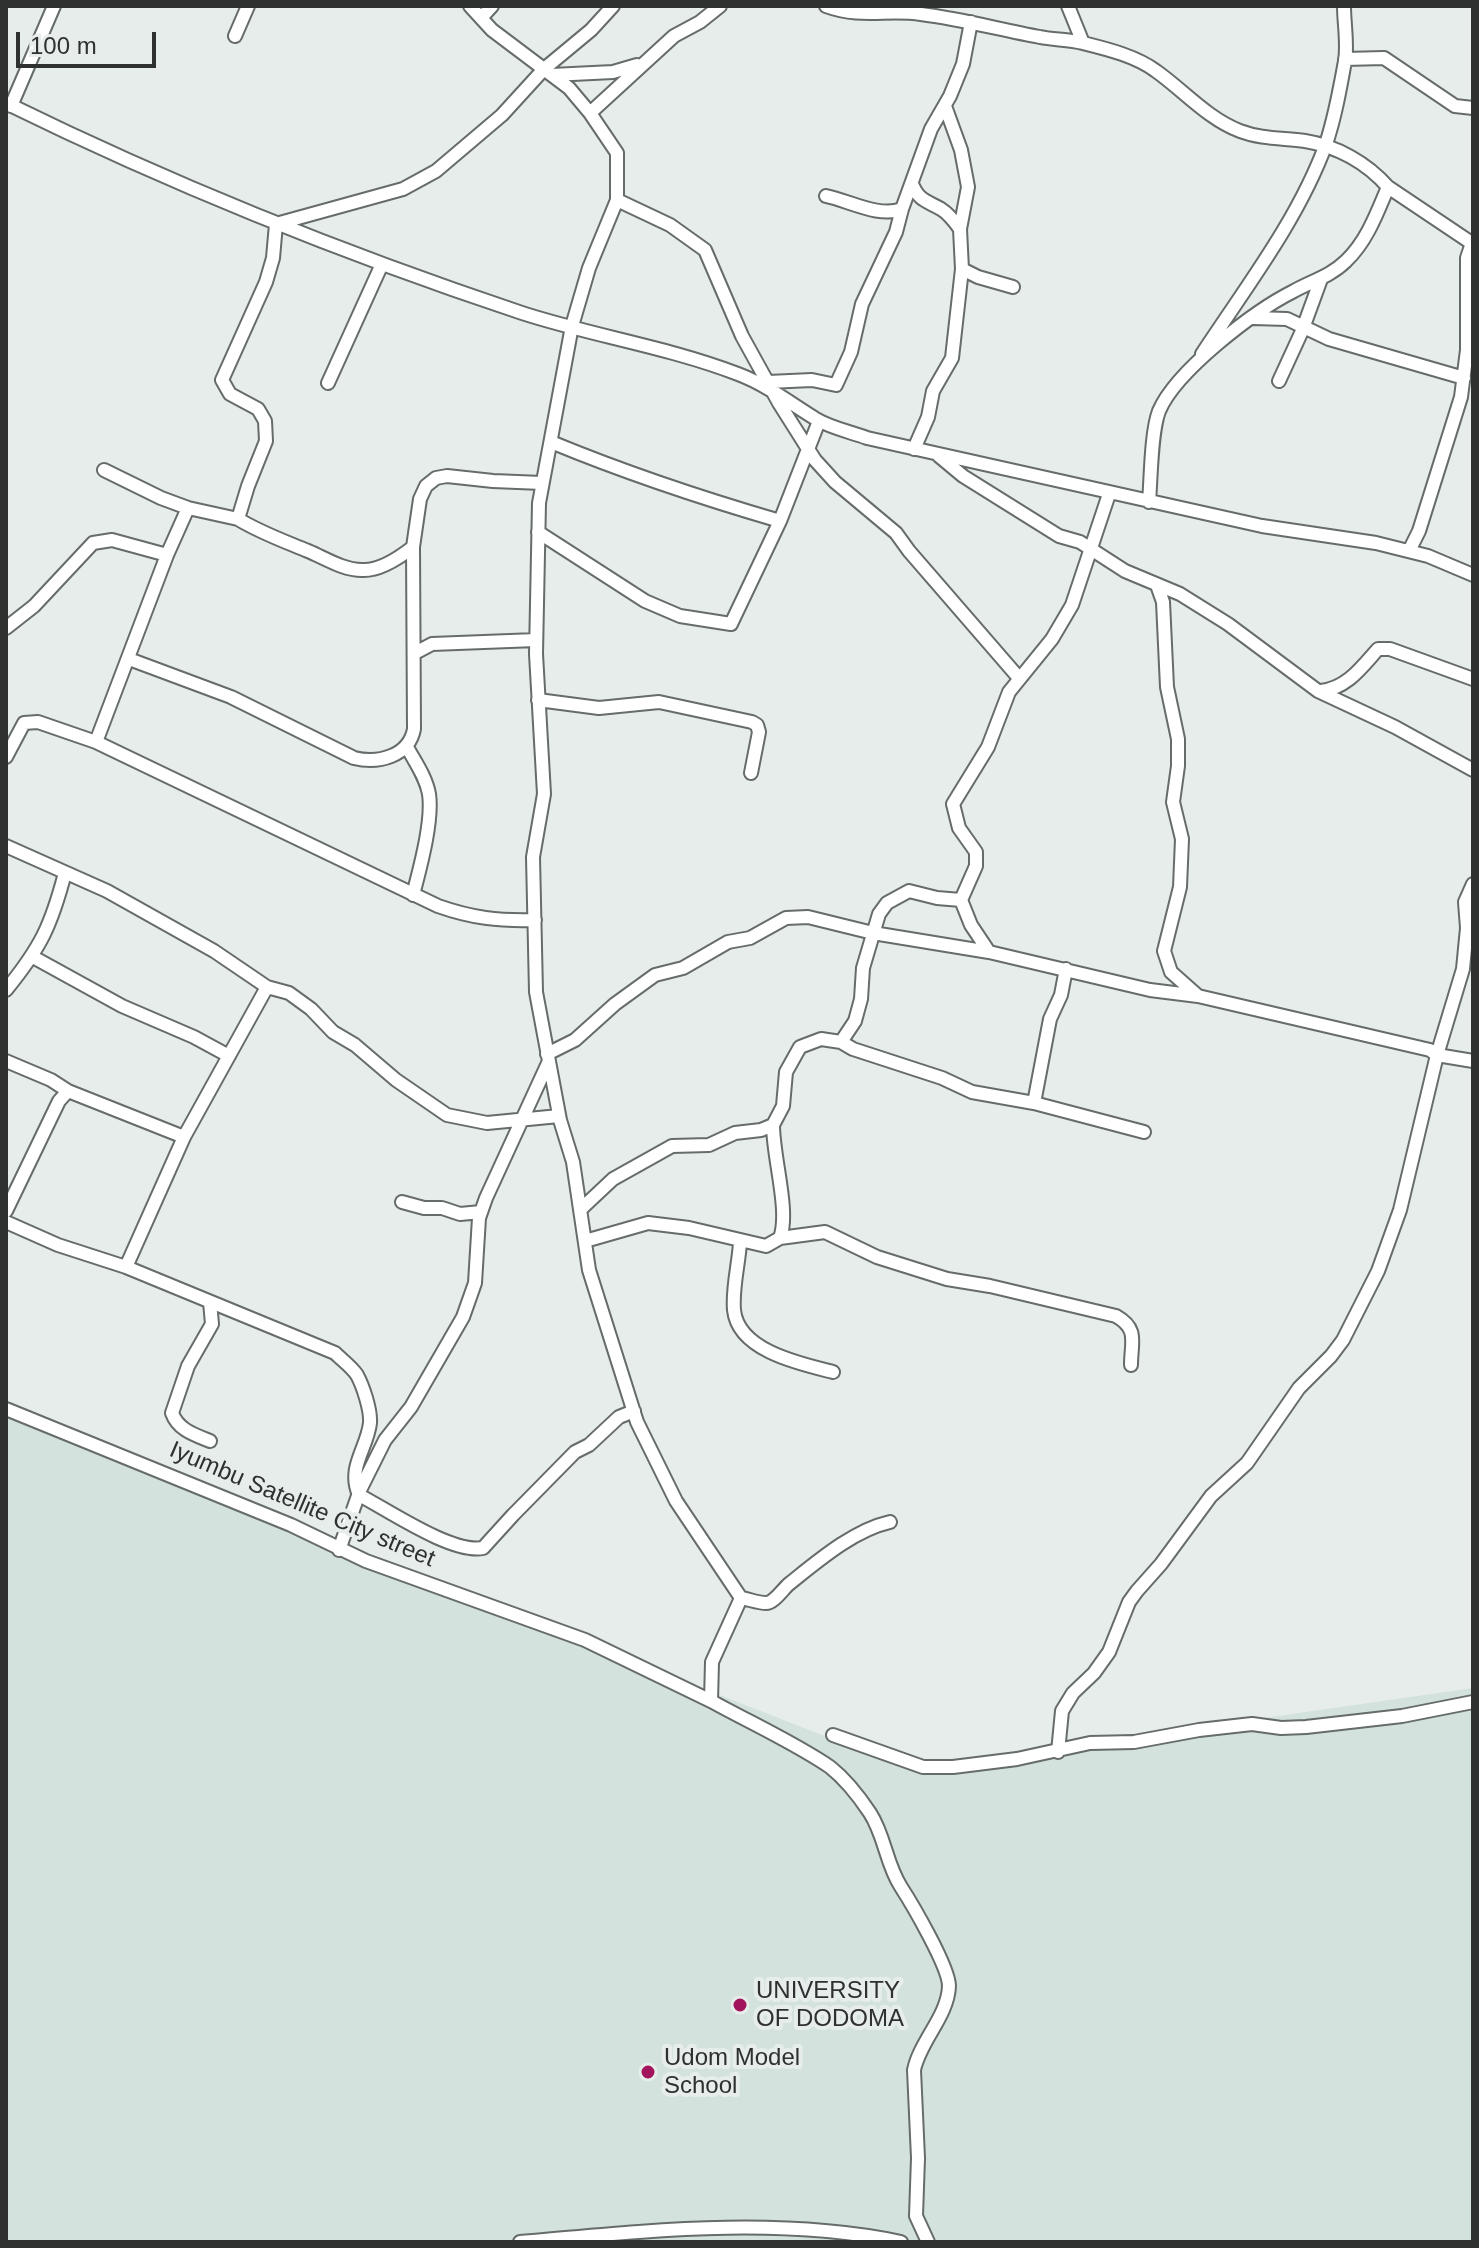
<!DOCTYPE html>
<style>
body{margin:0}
#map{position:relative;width:1479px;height:2248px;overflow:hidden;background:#e6edeb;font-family:Arial,sans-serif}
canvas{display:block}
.frame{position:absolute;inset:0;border:8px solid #2f3131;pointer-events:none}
.scale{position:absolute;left:16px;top:32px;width:140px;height:36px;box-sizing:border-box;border:4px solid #2f3131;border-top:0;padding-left:10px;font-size:24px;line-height:28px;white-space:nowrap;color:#2f3131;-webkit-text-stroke:6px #e6edeb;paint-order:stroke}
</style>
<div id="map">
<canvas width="1479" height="2248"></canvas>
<div class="frame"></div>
<div class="scale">100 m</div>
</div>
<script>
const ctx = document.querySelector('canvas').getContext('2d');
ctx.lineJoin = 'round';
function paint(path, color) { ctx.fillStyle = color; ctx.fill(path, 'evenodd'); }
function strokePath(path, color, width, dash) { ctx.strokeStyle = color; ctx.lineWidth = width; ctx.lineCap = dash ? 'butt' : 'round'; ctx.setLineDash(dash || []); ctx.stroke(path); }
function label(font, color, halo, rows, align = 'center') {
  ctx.font = font + ' Arial,sans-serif'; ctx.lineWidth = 8; ctx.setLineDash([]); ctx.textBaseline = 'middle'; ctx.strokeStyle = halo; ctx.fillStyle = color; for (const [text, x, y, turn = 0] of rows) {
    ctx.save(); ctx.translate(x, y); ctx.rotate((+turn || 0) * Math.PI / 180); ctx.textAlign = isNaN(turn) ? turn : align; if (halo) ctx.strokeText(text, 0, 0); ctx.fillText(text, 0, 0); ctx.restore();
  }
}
paint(new Path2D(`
 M 6,1416 L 909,1769 L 1473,1688 L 1473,2242 L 6,2242 Z`), '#d3e2dd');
const minor = new Path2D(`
 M 470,6 L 492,30 L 569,88 L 590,113 L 617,153 L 617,200 L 589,268 L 572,326 L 539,503 L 536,654 L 544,794 L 533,857 L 536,992 L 560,1120 L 573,1162 L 589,1270 L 637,1422 L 676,1501 L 741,1598 L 712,1662 L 711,1701 C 749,1722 795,1743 830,1767 C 844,1778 860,1798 870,1813 C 885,1836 886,1864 901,1887 C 912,1904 949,1967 949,1986 C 948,2016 920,2041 914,2070 L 918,2158 L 916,2216 L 928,2242
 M 826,6 C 862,19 886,9 921,14 C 962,19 1001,30 1040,37 C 1054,40 1069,39 1083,43 C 1107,49 1136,56 1156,71 C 1183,90 1208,119 1240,131 C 1261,139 1283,138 1305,141 C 1337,146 1367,163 1388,187 L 1473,244
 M 1068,6 L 1083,43
 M 481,18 L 492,6
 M 235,36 L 248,6
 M 1345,59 L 1384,58 L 1455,106 L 1473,108
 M 552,75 L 613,72 L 637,65
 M 6,103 C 173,185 345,254 522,313 C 593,336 668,347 738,374 C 767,385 790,403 816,419 C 831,428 851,432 867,438 L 1262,526 L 1376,543 L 1428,556 L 1473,575
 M 11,106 L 54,6
 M 945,106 L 961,150 L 968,187 L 960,229
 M 590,113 L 674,36 L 700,22 L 720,6
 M 912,184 C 919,201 927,201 941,209 C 949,214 955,222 960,229 L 962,269 L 952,358 L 933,391 L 928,417 L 914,449
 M 826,196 C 850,201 879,218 902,209
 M 617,200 L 670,225 L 705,250 L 742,336 L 779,403 L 815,460 L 835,482 L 896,533 L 909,551 L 1019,678
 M 276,224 L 403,189 L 436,171 L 502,115 L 544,69 L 591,30 L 613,6
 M 962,269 L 978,277 L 1013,287
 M 1253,318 L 1287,319 L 1329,339 L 1464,378
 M 1202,354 C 1246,287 1298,220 1326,144 C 1335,117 1340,89 1345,61 C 1348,44 1344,24 1344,6
 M 1279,381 L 1302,331 L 1321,279
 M 768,382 L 812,380 L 836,385 L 851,352 L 862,304 L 896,232 L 902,209 L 931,129 L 950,96 L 963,64 L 971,22
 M 328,383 L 382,264
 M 551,442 C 626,473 701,498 780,521
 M 939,456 L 963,476 L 1059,536 L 1080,542 L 1125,571 L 1180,594 L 1228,624 L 1318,691 L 1395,727 L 1473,770
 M 104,470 L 161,498 L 188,508
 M 1149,502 C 1151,478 1151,432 1159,411 C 1176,371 1254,311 1294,291 C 1312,281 1331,276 1346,261 C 1367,241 1377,213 1388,187
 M 238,519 C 261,533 284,541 308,551 C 325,558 343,570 362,570 C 380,571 399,558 413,547 L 420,499 L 426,486 L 436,478 L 447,476 L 493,481 L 542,483
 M 538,532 L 645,601 L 680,616 L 731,624 L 780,521 L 819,421
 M 1409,551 L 1419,531 L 1461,397 L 1467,350 L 1467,258 L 1472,243
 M 1157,585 L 1163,602 L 1167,687 L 1178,739 L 1178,766 L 1173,802 L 1182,839 L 1180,887 L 1164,951 L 1171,972 L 1198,996
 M 6,628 L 34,606 L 93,543 L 112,540 L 167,555 L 188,508 L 238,519 L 248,486 L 266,441 L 265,421 L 258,409 L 230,394 L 222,380 L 266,282 L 273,258 L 276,224
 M 415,653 L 432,644 L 536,640
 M 129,659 L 231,697 L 354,758 C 379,764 409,756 414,729 L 413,547
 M 1321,691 C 1347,688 1361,668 1378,649 L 1390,649 L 1473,679
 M 538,700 L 599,708 L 659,702 L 752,722 L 757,725 L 759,732 L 751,773
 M 96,742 L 167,555
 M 407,747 C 415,762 426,777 429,794 C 433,821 420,868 413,895
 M 6,757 L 24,723 L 38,722 L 96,742 L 438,906 C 472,918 498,921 535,920
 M 6,846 L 107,891 L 214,951 L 267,987 L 289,993 L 311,1009 L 333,1032 L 355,1045 L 396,1080 L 447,1115 L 487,1123 L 559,1116
 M 961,900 L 971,925 L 989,952
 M 33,957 L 122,1006 L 194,1037 L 229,1056
 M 6,990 C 41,947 51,926 65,873
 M 841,1042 L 853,1049 L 942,1078 L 972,1092 L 1034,1103 L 1144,1132
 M 547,1054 L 575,1040 L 615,1004 L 655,975 L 683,968 L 728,942 L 750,938 L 786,918 L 808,917 L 873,933 L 989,952 L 1150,990 L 1198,996 L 1430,1050 L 1437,1055 L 1473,1061
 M 6,1061 L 51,1080 L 68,1091 L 184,1137
 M 1034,1103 L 1050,1019 L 1061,995 L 1066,969
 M 402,1202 L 424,1208 L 442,1208 L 460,1214 L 481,1212
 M 580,1210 L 613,1179 L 672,1146 L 709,1145 L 735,1133 L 761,1130 L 773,1125 L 783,1106 L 786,1072 L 800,1047 L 821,1039 L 841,1042 L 855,1021 L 861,999 L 863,968 L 879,914 L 887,903 L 909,891 L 937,898 L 961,900 L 976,866 L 976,852 L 959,828 L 953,804 L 988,747 L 1009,692 L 1052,639 L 1072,605 L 1109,494
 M 6,1211 L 59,1101 L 68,1091
 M 6,1222 L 58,1245 L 126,1267 L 335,1353 C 342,1360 352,1367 357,1375 C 363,1386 371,1410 370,1423 C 367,1449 347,1467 359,1495 C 388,1510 452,1554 483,1548 L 513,1515 L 575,1452 L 589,1445 L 619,1417 L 634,1411
 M 780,1238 L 825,1232 L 877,1257 L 947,1279 L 990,1286 L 1116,1316 C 1139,1329 1131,1342 1131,1365
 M 585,1241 L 648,1223 L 689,1228 L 766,1246 L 780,1238 C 790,1211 773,1158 773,1125
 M 740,1242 C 739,1263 732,1288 734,1310 C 738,1351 801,1364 833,1372
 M 126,1267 L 184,1137 L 267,987
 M 210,1302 L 212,1324 L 188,1366 L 172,1413 C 178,1430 195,1435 210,1441
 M 6,1409 L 291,1525 L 366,1561 L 585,1640 L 711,1701
 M 339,1550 L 360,1490 L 385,1440 L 411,1407 L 463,1317 L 475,1283 L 479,1218 L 486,1198 L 549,1061
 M 741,1598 C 748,1599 758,1603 766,1603 C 774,1603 783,1589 789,1584 C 819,1560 854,1530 890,1522
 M 833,1735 L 923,1767 L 953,1767 L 1017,1759 L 1090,1743 L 1134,1742 L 1199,1730 L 1252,1724 L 1281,1728 L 1306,1727 L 1402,1716 L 1473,1702
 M 1058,1752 L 1062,1711 L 1073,1693 L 1094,1673 L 1109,1652 L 1129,1602 L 1137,1591 L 1161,1564 L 1211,1496 L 1247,1463 L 1299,1388 L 1331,1356 L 1343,1340 L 1378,1271 L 1400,1210 L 1437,1055 L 1463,969 L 1467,928 L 1465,902 L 1473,884
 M 520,2242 C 646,2231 776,2216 901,2242`);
strokePath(minor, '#666c6a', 16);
strokePath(minor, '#fff', 12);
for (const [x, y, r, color] of [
 [740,2005,8,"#a2145b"],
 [648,2072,8,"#a2145b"]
]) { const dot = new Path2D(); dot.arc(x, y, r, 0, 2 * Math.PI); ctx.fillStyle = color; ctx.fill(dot); strokePath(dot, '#e6edeb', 3); }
label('24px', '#2f3131', '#e6edeb', [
 ["Iyumbu Satellite City street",302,1505,23]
]);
label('24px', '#2f3131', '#e6edeb', [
 ["UNIVERSITY",756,1991],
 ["OF DODOMA",756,2019],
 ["Udom Model",664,2058],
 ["School",664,2086]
], 'left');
</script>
